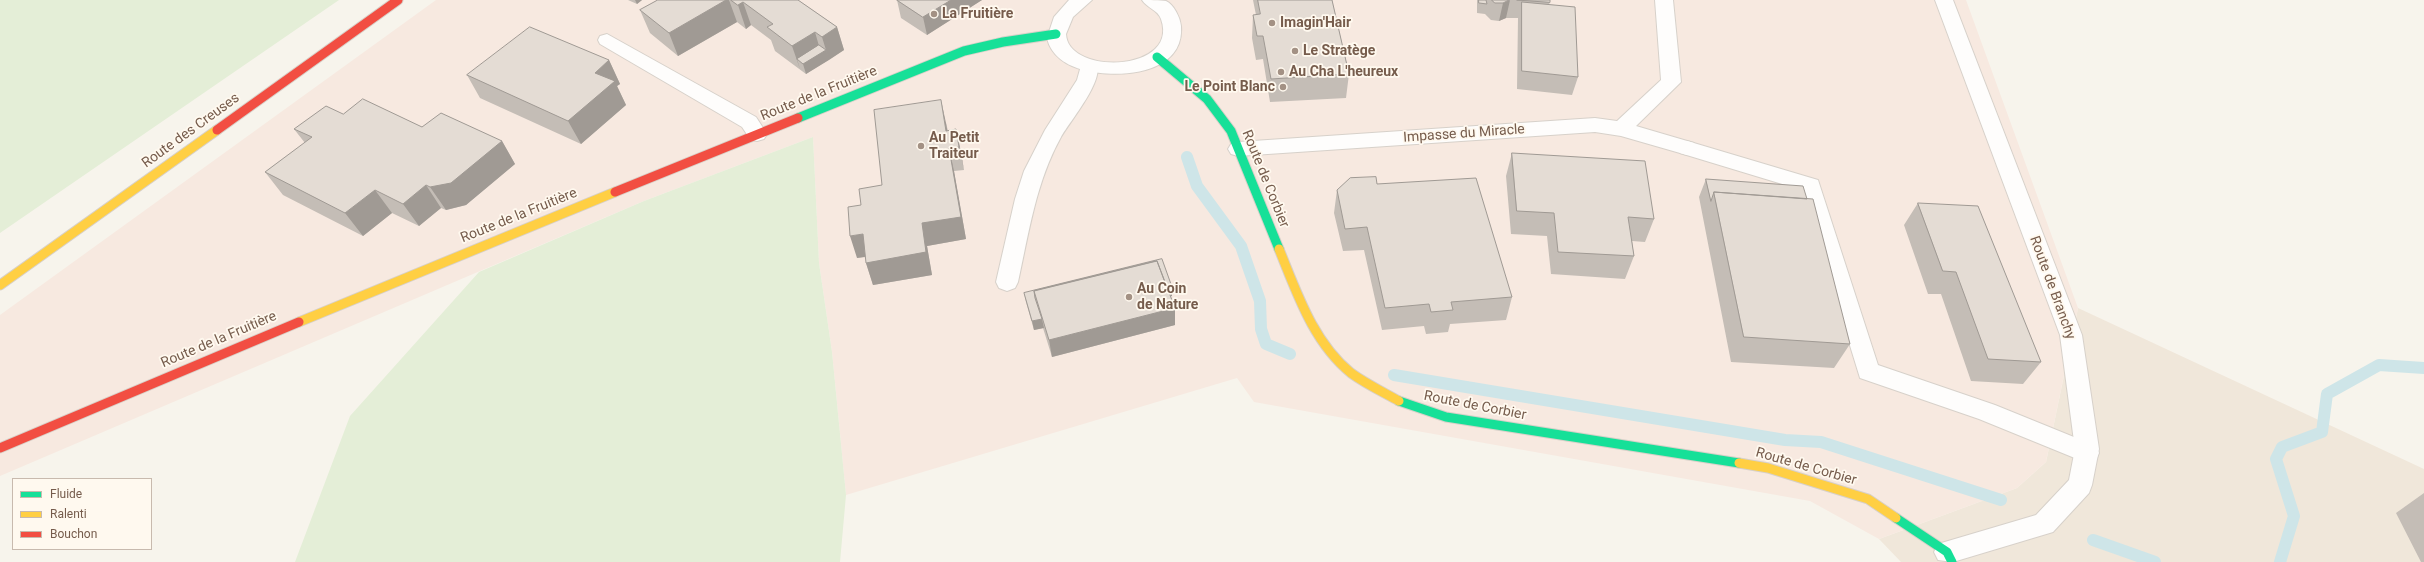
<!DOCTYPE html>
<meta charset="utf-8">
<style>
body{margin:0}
#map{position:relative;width:2424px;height:562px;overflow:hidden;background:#f7f4ec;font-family:Roboto,sans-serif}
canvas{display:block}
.legend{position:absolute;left:12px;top:478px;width:140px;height:72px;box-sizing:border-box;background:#fff9ef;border:1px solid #c8baae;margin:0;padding:5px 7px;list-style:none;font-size:12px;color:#765c4c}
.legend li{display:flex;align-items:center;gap:8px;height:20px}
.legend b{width:20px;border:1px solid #c8baae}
</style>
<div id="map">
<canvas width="2424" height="562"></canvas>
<ul class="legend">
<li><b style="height:5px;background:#16e098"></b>Fluide</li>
<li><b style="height:5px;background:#ffcf43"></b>Ralenti</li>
<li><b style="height:5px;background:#f24e42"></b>Bouchon</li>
</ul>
</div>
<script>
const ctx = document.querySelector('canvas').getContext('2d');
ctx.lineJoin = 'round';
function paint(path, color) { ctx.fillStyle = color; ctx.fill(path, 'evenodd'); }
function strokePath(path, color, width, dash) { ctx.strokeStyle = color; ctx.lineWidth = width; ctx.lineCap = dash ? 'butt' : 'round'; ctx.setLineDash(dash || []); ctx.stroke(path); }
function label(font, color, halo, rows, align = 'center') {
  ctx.font = font + ' Roboto,sans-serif'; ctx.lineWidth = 3.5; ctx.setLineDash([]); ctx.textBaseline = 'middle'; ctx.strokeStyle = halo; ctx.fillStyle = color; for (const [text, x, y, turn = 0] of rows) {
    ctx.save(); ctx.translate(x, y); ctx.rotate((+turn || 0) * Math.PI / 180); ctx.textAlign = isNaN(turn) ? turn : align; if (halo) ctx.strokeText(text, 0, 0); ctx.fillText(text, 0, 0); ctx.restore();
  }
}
paint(new Path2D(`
 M 2078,308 L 2424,469 L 2424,562 L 1901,562 L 1879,539 L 2017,488 L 2046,462 Z`), '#f0e7da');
paint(new Path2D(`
 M 436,0 L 1966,0 L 2078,308 L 2046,462 L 2017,488 L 1879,539 L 1810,501 L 1254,402 L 1237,378 L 846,495 L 832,352 L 819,263 L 813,137 L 644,201 L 0,476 L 0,315 Z`), '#f7e9e0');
paint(new Path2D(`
 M 0,0 L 339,0 L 0,233 Z
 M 813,137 L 819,263 L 832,352 L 846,495 L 840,562 L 295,562 L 350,416 L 479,272 L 644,201 Z`), '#e4eed7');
strokePath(new Path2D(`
 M 1187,157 L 1197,186 L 1241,246 L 1260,301 L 1261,329 L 1266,344 L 1290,354
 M 1394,375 L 1785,440 L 1821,442 L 2001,500
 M 2093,540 L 2155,562
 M 2280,562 L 2294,516 L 2276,459 L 2282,447 L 2322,432 L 2327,394 L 2379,365 L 2424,368`), '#cee5e8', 12);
const lane = new Path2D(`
 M 607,34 L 756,117 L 767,134 L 764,139 L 757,141 L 750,139 L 742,127 L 600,44 L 598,40 L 600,36 Z
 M 1089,61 L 1096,62 C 1106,79 1070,121 1061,137 C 1036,182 1029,232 1018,282 L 1015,288 L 1007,291 L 999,288 L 996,282 L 1015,199 L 1024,171 L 1045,130 L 1077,80 L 1082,62 Z
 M 1687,141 L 1818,180 L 1878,365 L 1995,405 L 2096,446 L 2099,453 L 2096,460 L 2087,463 L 1979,419 L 1860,378 L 1802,190 L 1680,153 L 1677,148 L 1680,143 Z`);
const street = new Path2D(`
 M 1069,0 L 1092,0 L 1073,17 L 1066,34 C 1068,76 1180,72 1161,19 C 1158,10 1147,8 1142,0 C 1148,0 1160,0 1166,1 C 1174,5 1180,17 1181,26 C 1185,75 1117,79 1084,70 C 1067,66 1051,56 1047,38 L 1054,17 Z
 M 1655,0 L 1673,0 L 1681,82 L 1636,126 L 1694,143 L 1697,148 L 1694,153 L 1687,155 L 1621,136 L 1595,132 L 1238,156 L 1231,154 L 1228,149 L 1231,144 L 1238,142 L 1595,118 L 1617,121 L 1661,80 Z
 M 1935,0 L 1953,0 L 2082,335 L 2099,449 L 2092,485 L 2089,493 L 2053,532 L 1953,562 L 1938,560 L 1934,552 L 1938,544 L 2036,515 L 2069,480 L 2075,449 L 2060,335 Z`);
const fast = new Path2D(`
 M 1157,57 L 1207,99 L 1231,131 L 1279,249
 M 798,118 L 964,51 L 1003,42 L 1056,34
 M 1399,401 L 1446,417 L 1739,463
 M 1896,518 L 1947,552 L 1952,562`);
const slow = new Path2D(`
 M 1279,249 C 1297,293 1313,342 1351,373 C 1366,384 1383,392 1399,401
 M 0,285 L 217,130
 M 299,322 L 615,192
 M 1739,463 L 1768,468 L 1868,499 L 1896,518`);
const jam = new Path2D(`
 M 217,130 L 398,0
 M 615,192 L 798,118
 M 0,448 L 299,322`);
strokePath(lane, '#d7d1ca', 2);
strokePath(street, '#d7d1ca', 2);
strokePath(fast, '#d7d0c8', 11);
strokePath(slow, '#d7d0c8', 11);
strokePath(jam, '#d7d0c8', 11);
paint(lane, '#fefdfc');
paint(street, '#fefdfc');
strokePath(fast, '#16e098', 9);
strokePath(slow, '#ffcf43', 9);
strokePath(jam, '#f24e42', 9);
paint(new Path2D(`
 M 628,0 L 642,0 L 637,4 Z
 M 658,0 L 798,0 L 837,27 L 844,50 L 806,74 L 775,51 L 771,40 L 751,25 L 746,29 L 737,22 L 678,56 L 650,33 L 640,10 Z
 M 897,0 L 982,0 L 927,35 L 901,18 Z
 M 1253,0 L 1332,0 L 1349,74 L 1346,98 L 1270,102 L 1263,59 L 1256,60 L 1252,38 L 1253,15 L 1256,15 Z
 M 1477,0 L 1550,0 L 1549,5 L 1578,77 L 1572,95 L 1517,89 L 1518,18 L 1506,18 L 1499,21 L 1491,20 L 1485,14 L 1477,13 Z
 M 609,60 L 620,84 L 617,86 L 626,105 L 581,144 L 480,98 L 467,75 Z
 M 343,114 L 502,141 L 515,164 L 466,205 L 446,210 L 441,208 L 419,226 L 392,213 L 363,236 L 283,195 L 265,172 L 305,143 L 294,129 Z
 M 946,123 L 948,131 L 956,129 L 964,170 L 954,171 L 966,239 L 927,246 L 932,275 L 873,285 L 866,263 L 866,257 L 857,258 L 861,205 L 882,185 Z
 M 1512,153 L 1654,219 L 1645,242 L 1632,241 L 1634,256 L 1625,279 L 1551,274 L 1547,236 L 1511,234 L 1506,176 Z
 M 1706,179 L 1807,199 L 1850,344 L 1834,368 L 1731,362 L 1699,197 Z
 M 1377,184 L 1512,297 L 1506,320 L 1450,324 L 1448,332 L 1426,334 L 1424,326 L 1382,330 L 1364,250 L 1343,251 L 1334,213 L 1337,190 Z
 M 1918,203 L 2041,362 L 2023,384 L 1971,381 L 1941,294 L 1928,294 L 1904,225 Z
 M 1172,287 L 1172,296 L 1170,296 L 1175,308 L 1175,325 L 1052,357 L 1043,328 L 1034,330 L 1026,302 L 1024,293 Z
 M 2424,493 L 2424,562 L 2421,562 L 2396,513 Z`), '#c4bdb6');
paint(new Path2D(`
 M 635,0 L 642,0 L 637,4 Z
 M 726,0 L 729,0 L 737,22 L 678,56 L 669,33 Z
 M 951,0 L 982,0 L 927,35 L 923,17 Z
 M 1510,0 L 1506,18 L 1499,21 L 1503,3 Z
 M 743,2 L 751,25 L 746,29 L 738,5 Z
 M 837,27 L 844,50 L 829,60 L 822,37 Z
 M 815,32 L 821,53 L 826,50 L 829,60 L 806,74 L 803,64 L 797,59 L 800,69 L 792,46 Z
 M 609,60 L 620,84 L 617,86 L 626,105 L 581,144 L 568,121 L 595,73 Z
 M 941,100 L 946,123 L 950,148 L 946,131 Z
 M 956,129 L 961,152 L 964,170 L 959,147 Z
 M 502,141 L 515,164 L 466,205 L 446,210 L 430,187 Z
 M 949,148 L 954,171 L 966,239 L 927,246 L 932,275 L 873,285 L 866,263 L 922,223 Z
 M 426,185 L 441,208 L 419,226 L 403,204 Z
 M 375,190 L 392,213 L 363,236 L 345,213 Z
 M 863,234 L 870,256 L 857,258 L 850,236 Z
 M 1172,287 L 1172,296 L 1165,298 L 1164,288 Z
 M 1175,308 L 1175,325 L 1052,357 L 1049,340 Z
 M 1042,319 L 1044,328 L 1034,330 L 1032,321 Z`), '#a09a94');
const building = new Path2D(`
 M 658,0 L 726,0 L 669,33 L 640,10 Z
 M 731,0 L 798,0 L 837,27 L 822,37 L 815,32 L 792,46 L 767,27 L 773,24 L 743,2 L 738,5 Z
 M 897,0 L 951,0 L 923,17 Z
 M 1258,0 L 1332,0 L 1349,74 L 1271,79 L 1263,36 L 1257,36 L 1253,15 L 1260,14 Z
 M 1479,0 L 1486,0 L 1487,4 L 1479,3 Z
 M 1492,0 L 1509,0 L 1503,3 L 1495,3 Z
 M 1517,0 L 1550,0 L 1550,2 Z
 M 1522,2 L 1575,7 L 1578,77 L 1522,71 Z
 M 530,27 L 609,60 L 595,73 L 615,81 L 568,121 L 467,75 Z
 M 819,45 L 826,50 L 803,64 L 797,59 Z
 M 363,99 L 422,127 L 441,113 L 502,141 L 451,183 L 430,187 L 426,185 L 403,204 L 375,190 L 345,213 L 265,172 L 312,137 L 294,129 L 326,106 L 343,114 Z
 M 941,100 L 946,131 L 956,129 L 959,147 L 949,148 L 961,217 L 922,223 L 926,252 L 866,263 L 863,234 L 850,236 L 848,207 L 861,205 L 859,189 L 882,185 L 874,110 Z
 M 1512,153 L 1645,161 L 1654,219 L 1628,217 L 1634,256 L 1558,252 L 1554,213 L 1517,211 Z
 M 1376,177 L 1377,184 L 1476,178 L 1512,297 L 1451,302 L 1453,310 L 1431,312 L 1429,304 L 1385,308 L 1367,227 L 1345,229 L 1337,190 L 1350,178 Z
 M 1706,179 L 1803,186 L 1807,199 L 1714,192 L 1711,201 Z
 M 1714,192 L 1813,199 L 1850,344 L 1744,337 Z
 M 1918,203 L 1978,206 L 2041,362 L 1988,359 L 1956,272 L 1943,271 Z
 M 1162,259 L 1172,287 L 1167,288 L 1157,261 L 1034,291 L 1035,298 L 1042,319 L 1032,321 L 1024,293 Z
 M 1157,261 L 1175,308 L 1049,340 L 1034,291 Z`);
paint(building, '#e4dcd4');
strokePath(building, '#a09a94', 1);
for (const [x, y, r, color] of [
 [934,14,4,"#a39184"],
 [1272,23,4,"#a39184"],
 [1295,51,4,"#a39184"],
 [1281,72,4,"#a39184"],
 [1283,87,4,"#a39184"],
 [921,146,4,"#a39184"],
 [1129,297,4,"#a39184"]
]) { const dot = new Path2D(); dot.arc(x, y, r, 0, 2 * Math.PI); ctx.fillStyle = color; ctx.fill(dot); strokePath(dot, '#fff9ef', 1.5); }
label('bold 14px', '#765c4c', '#fff9ef', [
 ["La Fruitière",942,14],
 ["Imagin'Hair",1280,23],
 ["Le Stratège",1303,51],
 ["Au Cha L'heureux",1289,72],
 ["Le Point Blanc",1275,87,"right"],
 ["Au Petit",929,138],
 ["Traiteur",929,154],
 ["Au Coin",1137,289],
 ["de Nature",1137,305]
], 'left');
label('14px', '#765c4c', '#fff9ef', [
 ["Route de la Fruitière",819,94,-22],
 ["Route des Creuses",191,131,-36],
 ["Impasse du Miracle",1464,134,-4],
 ["Route de Corbier",1265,179,68],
 ["Route de la Fruitière",519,216,-22],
 ["Route de Branchy",2052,288,70],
 ["Route de la Fruitière",219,340,-23],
 ["Route de Corbier",1475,406,11],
 ["Route de Corbier",1806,467,16]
]);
</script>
